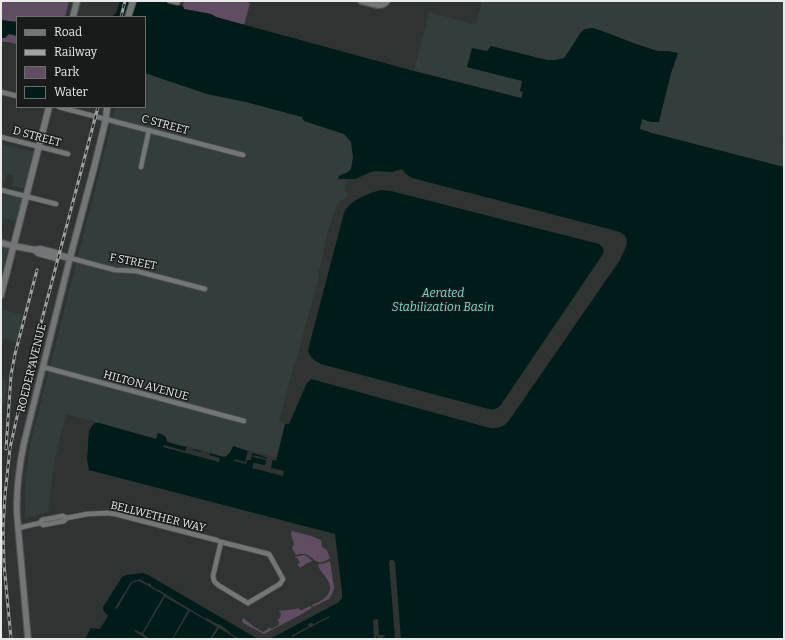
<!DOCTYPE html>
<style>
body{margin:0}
#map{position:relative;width:785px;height:640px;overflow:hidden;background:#2f3332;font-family:Bitter,serif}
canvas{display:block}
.frame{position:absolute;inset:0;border:2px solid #e9ebeb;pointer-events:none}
.legend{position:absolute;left:16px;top:16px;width:130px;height:92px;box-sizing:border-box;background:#191a1a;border:1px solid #6c6e6e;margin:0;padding:5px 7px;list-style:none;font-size:12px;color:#e9ebeb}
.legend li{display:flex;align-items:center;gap:8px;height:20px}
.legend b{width:20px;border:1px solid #6c6e6e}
</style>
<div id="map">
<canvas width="785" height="640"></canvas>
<div class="frame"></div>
<ul class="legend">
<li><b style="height:5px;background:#737676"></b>Road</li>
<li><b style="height:5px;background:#9fa2a1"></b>Railway</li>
<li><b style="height:11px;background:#604d61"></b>Park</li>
<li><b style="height:11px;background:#001c1a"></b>Water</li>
</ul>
</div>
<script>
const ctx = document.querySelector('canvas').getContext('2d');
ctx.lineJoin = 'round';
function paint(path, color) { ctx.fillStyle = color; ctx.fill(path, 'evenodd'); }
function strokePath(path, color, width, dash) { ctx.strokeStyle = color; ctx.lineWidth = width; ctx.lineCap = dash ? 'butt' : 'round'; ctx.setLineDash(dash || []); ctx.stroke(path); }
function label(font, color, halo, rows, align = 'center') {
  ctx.font = font + ' Bitter,serif'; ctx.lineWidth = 3; ctx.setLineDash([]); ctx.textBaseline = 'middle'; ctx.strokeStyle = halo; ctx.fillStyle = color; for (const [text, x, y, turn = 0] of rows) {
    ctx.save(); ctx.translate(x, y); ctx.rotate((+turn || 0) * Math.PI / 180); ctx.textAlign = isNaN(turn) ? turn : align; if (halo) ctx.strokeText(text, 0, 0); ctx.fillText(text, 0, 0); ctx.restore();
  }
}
paint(new Path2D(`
 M 482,1 L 784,1 L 784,136 L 782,144 L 784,145 L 784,167 L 652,133 L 640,129 L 642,119 L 651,122 L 675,63 L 668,51 L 658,51 L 636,44 L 602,31 L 593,28 L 585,29 L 581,32 L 569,51 L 564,58 L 555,60 L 547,60 L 487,51 L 467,67 L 523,81 L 520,91 L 523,92 L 522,98 L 414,71 L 429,12 L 476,25 Z
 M 145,73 L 207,94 L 246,102 L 302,117 L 304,121 L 344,134 L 351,141 L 353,157 L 351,169 L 348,172 L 339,176 L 338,179 L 349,180 L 344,187 L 346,188 L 345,190 L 349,196 L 338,202 L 327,234 L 321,264 L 318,273 L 318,280 L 296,361 L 293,368 L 279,422 L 285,424 L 278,458 L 233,446 L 230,453 L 226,456 L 224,457 L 66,414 L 55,457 L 48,512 L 25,518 L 25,502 L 26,478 L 30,445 L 111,126 L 115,107 L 145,107 Z
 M 1,144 L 34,152 L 25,189 L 12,186 L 14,176 L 7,174 L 3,186 L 1,194 L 22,198 L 16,221 L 1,217 Z
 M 1,247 L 8,249 L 1,277 Z
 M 3,310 L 23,315 L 16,342 L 1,338 L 1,317 Z
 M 1,379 L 7,380 L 5,404 L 1,403 Z`), '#333e3c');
paint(new Path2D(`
 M 1,1 L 69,1 L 65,17 L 17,17 L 17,22 L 1,20 Z
 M 184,1 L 243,1 L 250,3 L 244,25 L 216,17 L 211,14 L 184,9 L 183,6 Z
 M 9,34 L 17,36 L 17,44 L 7,42 L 1,42 L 1,38 L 5,38 Z
 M 292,531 L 311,536 L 321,540 L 322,547 L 327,550 L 330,558 C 313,571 314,549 296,555 L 292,548 L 294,544 L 291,534 Z
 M 304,555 L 308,557 L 312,561 L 306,564 L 300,568 L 297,564 L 300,563 L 297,558 L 296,558 L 295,557 L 298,556 Z
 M 330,561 L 334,587 L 333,592 L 329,599 L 313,607 L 312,605 C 322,601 335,594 328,581 C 325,575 319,571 318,564 L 325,563 Z
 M 310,606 L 312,608 L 302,614 L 264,634 L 243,623 L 242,621 L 243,618 C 250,623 255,628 263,632 L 268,629 L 269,627 L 271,629 L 279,625 L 279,621 L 277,620 L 280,618 L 281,613 L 278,611 L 296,609 L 298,608 L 300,610 L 302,610 Z`), '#604d61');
paint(new Path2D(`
 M 120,1 L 163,1 L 183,6 L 184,9 L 211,14 L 216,17 L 414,71 L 521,98 L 523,92 L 520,91 L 522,81 L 467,67 L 472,48 L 487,51 L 491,46 L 547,60 L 555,60 L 564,58 L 569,51 L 581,32 L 585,29 L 593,28 L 602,31 L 636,44 L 658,51 L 668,51 L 678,53 L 671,73 L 659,122 L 651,122 L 642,119 L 640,129 L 652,133 L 784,167 L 784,639 L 401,639 L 395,562 L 393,560 L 390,560 L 389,563 L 395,638 L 394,639 L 270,639 L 339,602 L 342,598 L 342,592 L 335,534 L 89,470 L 87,459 L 89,431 L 92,426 L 95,423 L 99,423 L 156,439 L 158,433 C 163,434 167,436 167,442 L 224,457 C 229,455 231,451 233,446 L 276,461 L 285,424 L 289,424 L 307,383 L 311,379 L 490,428 C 497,429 503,427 508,422 L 620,260 C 623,252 632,241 623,234 C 621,232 616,231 613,230 L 412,178 L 406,174 L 402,169 L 392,172 L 375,171 L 371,172 L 355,179 L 338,179 L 339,176 L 348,172 L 351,169 L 353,157 L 351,142 L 344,134 L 304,121 L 302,117 L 246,102 L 207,94 L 145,73 L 145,17 L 111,17 L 116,13 Z
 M 1,20 L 17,22 L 17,36 L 9,34 L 5,38 L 1,38 Z
 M 382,190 L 391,191 L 599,244 C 603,247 605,250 603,254 L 500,406 C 496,409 494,410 489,409 L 321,364 C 315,361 309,357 308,350 L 344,213 C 350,200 368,193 382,190 Z
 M 143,573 L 148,575 L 258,639 L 85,639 L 91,628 L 100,629 L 108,616 L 103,610 L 103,607 L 122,577 L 126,575 Z`), '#001c1a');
paint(new Path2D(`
 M 164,445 L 185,451 L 187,446 L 194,448 L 193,450 L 201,452 L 202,450 L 210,453 L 209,455 L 220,458 L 219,462 L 163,447 Z
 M 248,450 L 253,451 L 251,460 L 247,460 L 246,464 L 234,461 L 235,459 L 245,462 Z
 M 254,455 L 267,459 L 268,456 L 273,458 L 271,468 L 284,471 L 283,476 L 252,468 L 254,463 L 264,465 L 266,464 L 266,460 L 253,457 Z
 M 140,579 L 148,584 L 149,583 L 151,584 L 151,586 L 158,590 L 159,590 L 206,619 L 207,618 L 217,624 L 219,624 L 230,632 L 230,633 L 240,639 L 240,638 L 242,639 L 237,639 L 219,628 L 212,639 L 210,639 L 217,627 L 190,611 L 173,639 L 172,639 L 188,610 L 165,597 L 143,634 L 150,639 L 147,639 L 134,631 L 135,630 L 142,633 L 164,595 L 139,581 L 132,583 L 117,609 L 115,608 L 131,582 Z
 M 329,616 L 330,617 L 292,637 L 291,636 L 309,626 L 308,624 L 311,623 L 314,624 Z
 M 378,619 L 379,635 L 385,635 L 385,636 L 383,637 L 383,639 L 378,639 L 378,637 L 376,637 L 376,639 L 374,639 L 373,620 Z`), '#2f3332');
const pedestrian = new Path2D(`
 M 169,1 L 178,3`);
const minor = new Path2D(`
 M 1,92 L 17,96
 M 59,107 L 243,155
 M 1,137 L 68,154
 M 141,167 L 149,130
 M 1,190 L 56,204
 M 70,258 L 115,270 L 136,271 L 205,289
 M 43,367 L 244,421
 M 40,523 L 43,525 L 64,521 L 67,518 L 87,514 L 107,513 L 115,514 L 216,540 L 221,542 L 269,554 L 283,579 L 280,584 L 248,603 L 246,602 L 218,585 L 214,581 L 213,576 L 221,542
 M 18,528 L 40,523 L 42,520 L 63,516 L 67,518`);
const tertiary = new Path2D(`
 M 361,1 C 370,3 382,9 387,1
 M 1,243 L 14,246
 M 28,639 L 17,515 C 16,491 19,467 24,443 L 70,258`);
const secondary = new Path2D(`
 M 73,17 L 77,1
 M 128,17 L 133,1
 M 14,246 L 35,250 L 40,249 L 56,253 L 58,255 L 70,258 L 94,168 L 106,119 L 107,107
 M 35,250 L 38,253 L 56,258 L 58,255
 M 1,295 L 49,107`);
strokePath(pedestrian, '#4e5050', 5.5);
strokePath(minor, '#4e5050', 6);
strokePath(tertiary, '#4e5050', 8);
strokePath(secondary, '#4e5050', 8);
strokePath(pedestrian, '#737676', 3.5);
strokePath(minor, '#737676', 4.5);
strokePath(tertiary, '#737676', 5.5);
strokePath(secondary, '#737676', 6);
const rail = new Path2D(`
 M 121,17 L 125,1
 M 6,449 L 11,375 L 15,354 L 37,270
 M 11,639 L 4,564 L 3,529 L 5,495 L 10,448 L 21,399 L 98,107`);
strokePath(rail, '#9fa2a1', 3);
strokePath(rail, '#191a1a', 1.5, [4.5]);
label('11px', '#e9ebeb', '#191a1a', [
 ["C STREET",165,125,15],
 ["D STREET",37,137,15],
 ["F STREET",133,262,11],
 ["ROEDER AVENUE",32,368,-76],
 ["HILTON AVENUE",146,386,15],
 ["BELLWETHER WAY",158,517,14]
]);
label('italic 12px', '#7edad0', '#191a1a', [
 ["Aerated",443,294],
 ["Stabilization Basin",443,308]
]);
</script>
